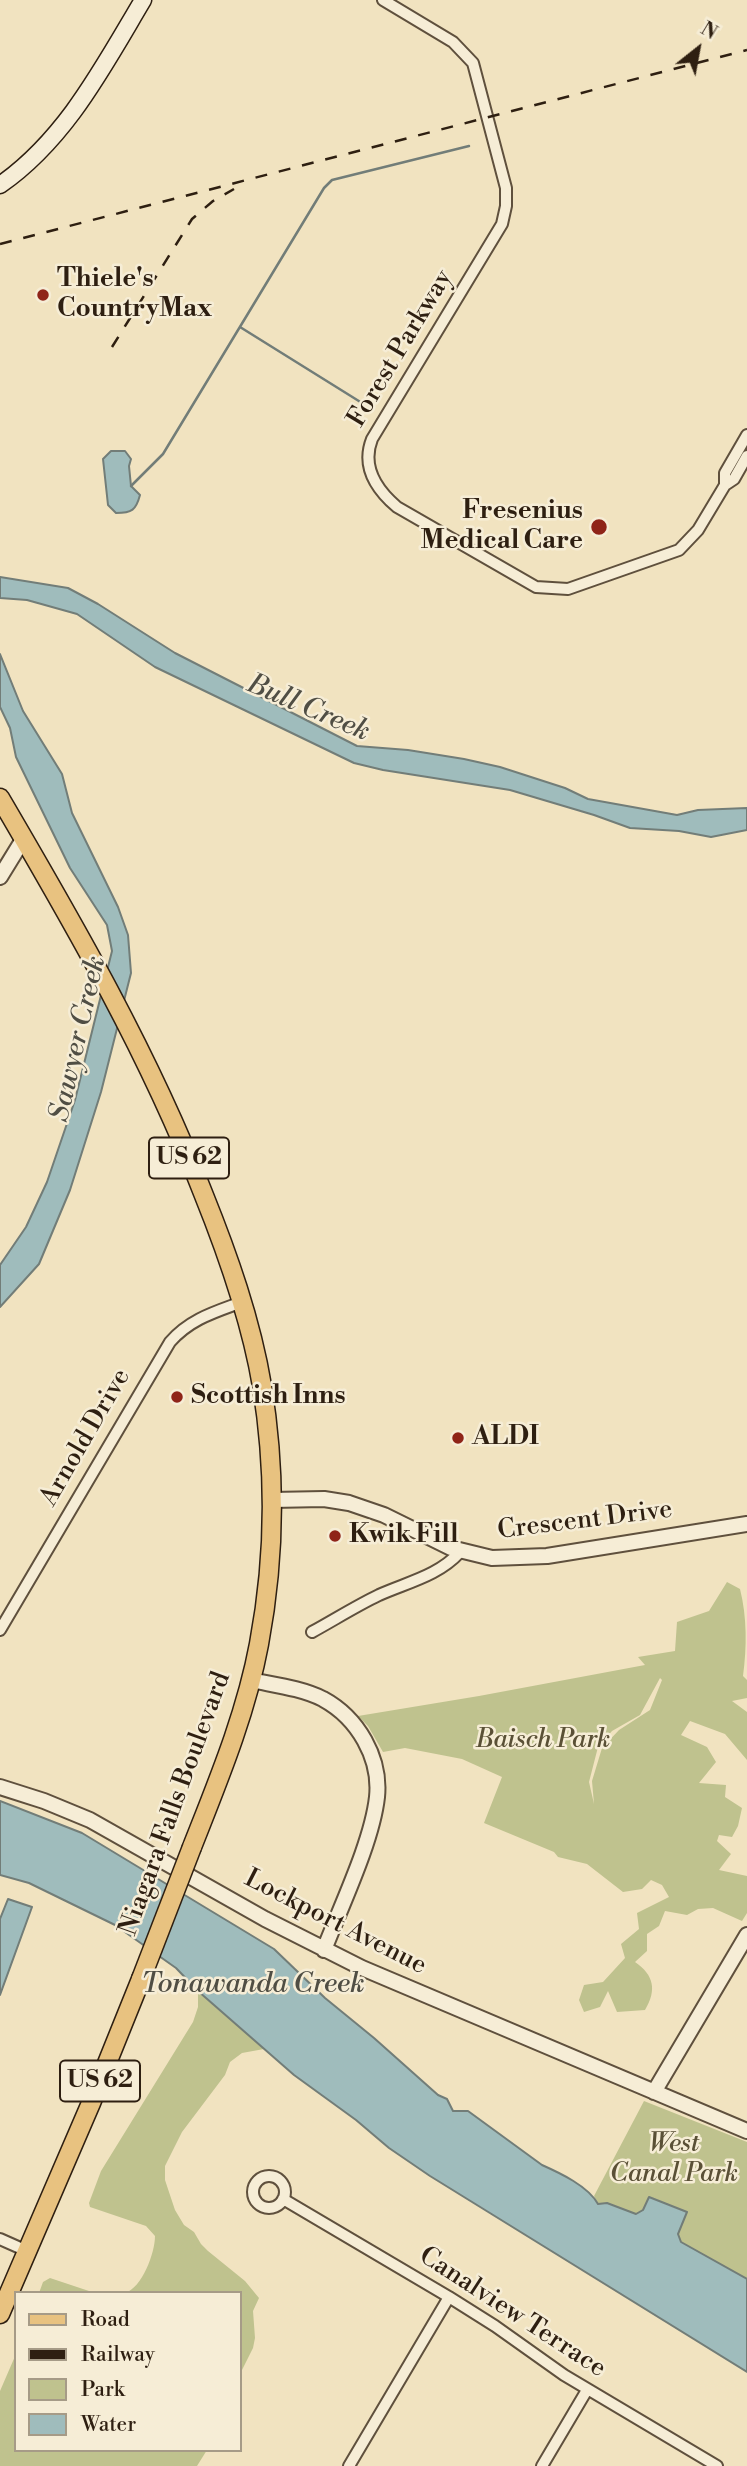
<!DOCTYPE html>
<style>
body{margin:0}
#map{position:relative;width:747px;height:2466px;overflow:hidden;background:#f1e3c0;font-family:"Libre Bodoni",serif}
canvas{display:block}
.legend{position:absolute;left:14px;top:2291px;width:228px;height:161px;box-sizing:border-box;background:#f6edd6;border:2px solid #a69b87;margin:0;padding:9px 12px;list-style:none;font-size:21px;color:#2e1f11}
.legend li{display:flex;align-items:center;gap:14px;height:35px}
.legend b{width:35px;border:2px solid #a69b87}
.north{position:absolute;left:663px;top:14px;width:70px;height:70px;-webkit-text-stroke:5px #f6edd6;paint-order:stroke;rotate:31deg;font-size:19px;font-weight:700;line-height:28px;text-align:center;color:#2e1f11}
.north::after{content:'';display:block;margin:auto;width:24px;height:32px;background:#2e1f11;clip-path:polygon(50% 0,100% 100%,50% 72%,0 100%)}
</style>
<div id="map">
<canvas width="747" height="2466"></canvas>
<ul class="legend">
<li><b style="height:9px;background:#e8c280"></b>Road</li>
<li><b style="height:9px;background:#2e1f11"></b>Railway</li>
<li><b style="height:19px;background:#bfc28e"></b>Park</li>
<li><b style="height:19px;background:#9fbcbc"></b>Water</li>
</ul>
<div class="north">N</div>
</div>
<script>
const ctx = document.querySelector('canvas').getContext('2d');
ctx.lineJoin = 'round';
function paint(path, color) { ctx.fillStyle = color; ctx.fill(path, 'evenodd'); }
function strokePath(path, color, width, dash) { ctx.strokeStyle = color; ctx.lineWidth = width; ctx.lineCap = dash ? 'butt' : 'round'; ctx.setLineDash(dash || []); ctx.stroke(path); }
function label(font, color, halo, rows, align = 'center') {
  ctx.font = font + ' "Libre Bodoni",serif'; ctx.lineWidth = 5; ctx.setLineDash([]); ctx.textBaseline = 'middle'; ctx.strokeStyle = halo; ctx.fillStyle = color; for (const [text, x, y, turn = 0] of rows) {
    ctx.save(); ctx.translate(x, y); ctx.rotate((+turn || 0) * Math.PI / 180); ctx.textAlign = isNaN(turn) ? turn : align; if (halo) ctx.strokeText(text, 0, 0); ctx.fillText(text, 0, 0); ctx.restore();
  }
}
paint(new Path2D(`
 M 727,1582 L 740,1589 C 747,1617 747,1647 743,1676 L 747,1680 L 747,1698 L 732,1701 L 747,1712 L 747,1760 L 725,1734 L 690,1721 L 681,1735 L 707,1747 L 716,1762 L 699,1783 L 726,1785 L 725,1797 L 742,1808 L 738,1826 L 732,1837 L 719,1835 L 717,1841 L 731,1854 L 719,1870 L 747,1876 L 747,1913 L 742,1921 L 713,1908 L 698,1909 L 687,1915 L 665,1911 L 659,1926 L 647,1934 L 647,1951 L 635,1962 C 654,1975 657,1990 645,2010 L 617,2012 L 608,1991 L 600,2007 L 584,2012 L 579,2000 L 584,1985 L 603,1982 L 625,1958 L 621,1944 L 639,1929 L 637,1913 L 669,1897 L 662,1885 L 651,1880 L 642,1889 L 623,1892 L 587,1864 L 558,1857 L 554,1852 L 484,1823 L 502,1777 L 462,1759 L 405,1748 L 383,1752 L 368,1726 L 358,1716 L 479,1696 L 645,1665 L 638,1657 L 675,1651 L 677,1622 L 709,1611 ZM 660,1678 L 662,1680 L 650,1710 L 619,1730 L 602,1748 L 592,1781 L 594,1804 L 589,1782 L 598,1747 L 612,1731 L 640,1715 Z
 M 198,1991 L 264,2049 L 242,2053 L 230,2062 L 225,2075 L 182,2132 L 165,2166 L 165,2180 L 175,2210 L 184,2225 L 194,2232 L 201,2244 L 208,2251 L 245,2281 L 259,2298 L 253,2311 L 255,2338 L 253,2348 L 240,2374 L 240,2293 L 125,2293 C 142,2288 155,2253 155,2236 L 146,2226 L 90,2207 L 89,2203 L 101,2171 L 193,2022 L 198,2007 Z
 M 644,2101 L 747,2142 L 747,2279 L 681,2242 L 678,2234 L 686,2212 L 643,2210 L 636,2214 L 612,2206 L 598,2204 L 594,2196 Z
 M 50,2278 L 95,2293 L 39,2293 L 43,2282 Z
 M 16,2354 L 16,2450 L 207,2450 L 197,2466 L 0,2466 L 0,2391 Z`), '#bfc28e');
const water = new Path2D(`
 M 111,451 L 125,451 L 131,459 L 129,466 L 131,486 L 140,495 C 136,510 132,513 116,513 L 108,505 L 103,459 Z
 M 0,577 L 68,588 L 98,604 L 175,653 L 357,746 L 408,750 L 464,759 L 500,767 L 565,788 L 588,799 L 677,815 L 698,810 L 747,808 L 747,830 L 711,837 L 679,831 L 630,828 L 594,815 L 510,790 L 383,770 L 354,763 L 155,667 L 77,614 L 27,600 L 0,598 Z
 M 0,654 L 23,711 L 62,774 L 72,813 L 118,907 L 128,935 L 131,973 L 101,1092 L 70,1190 L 39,1264 L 0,1307 L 0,1265 L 26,1227 L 47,1182 L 75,1100 L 112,951 L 107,925 L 70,868 L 16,757 L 10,728 L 0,707 Z
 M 0,1801 L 82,1833 L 274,1949 L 325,1998 L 374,2038 L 438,2095 L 447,2099 L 453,2111 L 468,2111 L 542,2165 C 560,2173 588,2186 598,2204 L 607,2203 L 636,2214 L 643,2210 L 649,2197 L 687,2212 L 678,2234 L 681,2242 L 747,2279 L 747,2372 L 430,2176 L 389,2148 L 356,2120 L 294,2075 L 198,1991 L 176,1968 L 115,1925 L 29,1883 L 0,1875 Z
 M 8,1899 L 32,1907 L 0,1995 L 0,1919 Z`);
paint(water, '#9fbcbc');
strokePath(water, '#727d78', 2);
strokePath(new Path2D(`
 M 240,327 L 362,403
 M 131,486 L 163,454 L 324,188 L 332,180 L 469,146`), '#727d78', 2.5);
const minor = new Path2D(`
 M 383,0 L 453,42 L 473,63 L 506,188 L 506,206 L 502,224 L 372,439 C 361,467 377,490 397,507 L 536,587 L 568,589 L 679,550 L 698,530 L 725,485 L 734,479 L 747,456
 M 725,485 L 725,473 L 747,435
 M 0,1630 L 170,1342 C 190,1319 215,1312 242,1302
 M 312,1632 C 334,1620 356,1606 379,1595 C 408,1582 438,1576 460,1552
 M253 2192a16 16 0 1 1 32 0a16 16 0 1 1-32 0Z
 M 283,2199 L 449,2297 L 495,2326 L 564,2375 L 717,2466
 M 0,2239 L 27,2251
 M 349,2466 L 449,2297
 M 542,2466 L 587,2390`);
const tertiary = new Path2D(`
 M 0,877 L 24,838
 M 272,1500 L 324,1499 L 349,1503 L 384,1515 L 451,1548 L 492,1558 L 547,1556 L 747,1524
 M 251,1680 C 274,1685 301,1688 323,1699 C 358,1718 381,1758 377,1797 C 372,1842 341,1906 324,1950
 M 0,1787 L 44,1801 L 90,1820 L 265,1919 L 362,1968 L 747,2131
 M 654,2092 L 747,1935`);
const secondary = new Path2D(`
 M 0,185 C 66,139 103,67 143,0`);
const primary = new Path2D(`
 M 0,798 C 75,926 149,1054 203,1193 C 228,1255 251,1320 262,1386 C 276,1472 275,1559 259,1644 C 246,1714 218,1781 192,1847
 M 0,2314 L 91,2103 L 141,1979`);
strokePath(minor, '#5f503d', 14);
strokePath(tertiary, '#5f503d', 18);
strokePath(secondary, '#2e1f11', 19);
strokePath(primary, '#2e1f11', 21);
strokePath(minor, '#f6edd6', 10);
strokePath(tertiary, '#f6edd6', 14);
strokePath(secondary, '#f6edd6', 16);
strokePath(primary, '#e8c280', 18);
strokePath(new Path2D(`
 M 0,244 L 747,50
 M 112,347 L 192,219 L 213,201 L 234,189`), '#2e1f11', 2.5, [12, 12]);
const primaryBridge = new Path2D(`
 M 141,1979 L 192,1847`);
strokePath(primaryBridge, '#2e1f11', 21, []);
strokePath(primaryBridge, '#e8c280', 18);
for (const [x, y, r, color] of [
 [43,295,7,"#8f2418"],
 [599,527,9,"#8f2418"],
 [177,1397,7,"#8f2418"],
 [458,1438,7,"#8f2418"],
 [335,1536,7,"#8f2418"]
]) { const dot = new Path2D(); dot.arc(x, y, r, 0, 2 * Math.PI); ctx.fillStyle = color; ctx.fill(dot); strokePath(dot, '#f6edd6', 2.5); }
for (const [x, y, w] of [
 [189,1158,80],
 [100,2081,80]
]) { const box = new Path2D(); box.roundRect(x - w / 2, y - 20.5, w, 41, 5); ctx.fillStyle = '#f6edd6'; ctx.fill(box); strokePath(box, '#2e1f11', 2); }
label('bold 24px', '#2e1f11', null, [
 ["US 62",189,1158],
 ["US 62",100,2081]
]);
label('bold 26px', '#2e1f11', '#f6edd6', [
 ["Thiele's",57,280],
 ["CountryMax",57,310],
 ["Fresenius",583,512,"right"],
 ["Medical Care",583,542,"right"],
 ["Scottish Inns",191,1397],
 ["ALDI",472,1438],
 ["Kwik Fill",349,1536]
], 'left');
label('26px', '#2e1f11', '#f6edd6', [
 ["Forest Parkway",401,349,-59],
 ["Arnold Drive",86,1438,-60],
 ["Crescent Drive",585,1521,-7],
 ["Niagara Falls Boulevard",176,1804,-70],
 ["Lockport Avenue",335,1923,27],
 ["Canalview Terrace",512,2313,33]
]);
label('italic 26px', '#5a5036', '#f6edd6', [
 ["Baisch Park",543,1741],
 ["West",674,2145],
 ["Canal Park",674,2175]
]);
label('italic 28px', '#504e44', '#f6edd6', [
 ["Bull Creek",308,709,23],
 ["Sawyer Creek",79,1039,-77],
 ["Tonawanda Creek",253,1985]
]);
</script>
